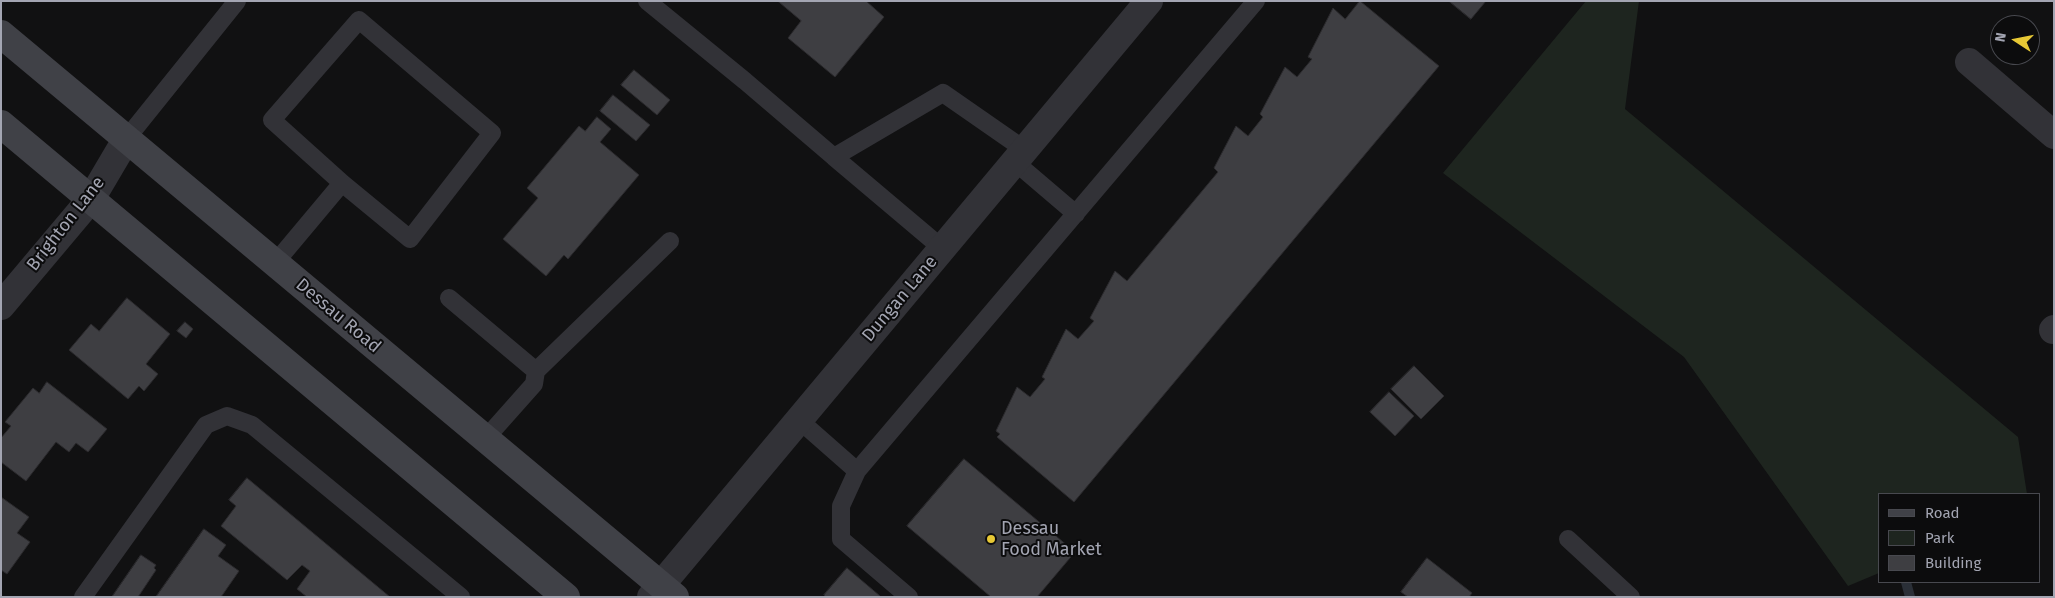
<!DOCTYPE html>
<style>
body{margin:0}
#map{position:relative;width:2055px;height:598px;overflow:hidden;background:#111112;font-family:"Fira Sans",sans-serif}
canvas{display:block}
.frame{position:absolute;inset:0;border:2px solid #a3a5b2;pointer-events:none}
.legend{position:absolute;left:1878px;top:493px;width:162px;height:90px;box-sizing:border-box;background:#0c0c0d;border:1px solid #48494f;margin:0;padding:6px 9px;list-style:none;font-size:15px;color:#a3a5b2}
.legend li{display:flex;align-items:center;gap:10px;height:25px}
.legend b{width:25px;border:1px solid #48494f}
.north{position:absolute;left:1990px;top:15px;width:50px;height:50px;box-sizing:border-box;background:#0c0c0d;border:1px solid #48494f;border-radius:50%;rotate:281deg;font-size:14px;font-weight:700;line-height:20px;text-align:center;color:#a3a5b2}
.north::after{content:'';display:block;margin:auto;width:18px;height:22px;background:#e7c835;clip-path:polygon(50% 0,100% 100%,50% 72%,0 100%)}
</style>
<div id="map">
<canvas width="2055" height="598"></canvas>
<div class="frame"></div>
<ul class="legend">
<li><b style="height:6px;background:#404147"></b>Road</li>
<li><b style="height:14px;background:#1e251f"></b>Park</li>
<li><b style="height:14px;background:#3e3e42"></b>Building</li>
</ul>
<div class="north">N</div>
</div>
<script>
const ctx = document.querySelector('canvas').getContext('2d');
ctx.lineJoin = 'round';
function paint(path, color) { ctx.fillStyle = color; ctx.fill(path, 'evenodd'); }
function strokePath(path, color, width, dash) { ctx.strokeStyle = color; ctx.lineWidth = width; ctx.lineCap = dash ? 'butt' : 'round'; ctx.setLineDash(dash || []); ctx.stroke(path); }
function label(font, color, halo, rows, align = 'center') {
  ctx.font = font + ' "Fira Sans",sans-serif'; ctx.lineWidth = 4; ctx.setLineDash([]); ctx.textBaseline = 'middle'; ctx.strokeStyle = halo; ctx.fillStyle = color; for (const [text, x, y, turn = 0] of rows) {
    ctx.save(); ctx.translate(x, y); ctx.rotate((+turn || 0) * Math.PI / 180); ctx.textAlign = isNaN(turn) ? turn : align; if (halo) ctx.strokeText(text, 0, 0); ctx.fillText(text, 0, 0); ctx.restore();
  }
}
paint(new Path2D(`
 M 1586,1 L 1639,1 L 1625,109 L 2018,437 L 2027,494 L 1879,494 L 1879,573 L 1848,586 L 1684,357 L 1443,173 Z`), '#1e251f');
strokePath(new Path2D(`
 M 1906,582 L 1910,597`), '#2a2f37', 10);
const building = new Path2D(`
 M 778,1 L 866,1 L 884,17 L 835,77 L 788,38 L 801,21 Z
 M 1360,1 L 1439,66 L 1074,502 L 997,437 L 1000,434 L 996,431 L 1017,387 L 1030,397 L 1045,379 L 1042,377 L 1066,329 L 1078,339 L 1094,321 L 1090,318 L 1115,271 L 1127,281 L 1218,172 L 1214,168 L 1236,126 L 1248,136 L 1263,117 L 1260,114 L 1285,67 L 1297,77 L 1312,59 L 1308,57 L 1333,8 L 1345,19 Z
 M 1449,1 L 1486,1 L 1471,19 Z
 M 634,70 L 670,100 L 657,115 L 621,85 Z
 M 613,95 L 650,125 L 636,141 L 600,111 Z
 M 597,117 L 611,129 L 600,142 L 639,175 L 568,259 L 564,255 L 546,276 L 503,239 L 538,198 L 527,188 L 579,126 L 585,131 Z
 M 127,298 L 170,334 L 146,364 L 158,374 L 144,391 L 139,386 L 128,399 L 69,350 L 91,324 L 99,331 Z
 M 185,322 L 193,329 L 186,338 L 177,331 Z
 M 1414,366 L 1444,396 L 1421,419 L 1391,389 Z
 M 47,382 L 107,429 L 88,452 L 76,443 L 69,452 L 56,442 L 26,481 L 1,462 L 1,438 L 11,426 L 5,422 L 33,388 L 39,393 Z
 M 1389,392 L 1414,416 L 1395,436 L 1370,412 Z
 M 964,459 L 1075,552 L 1037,597 L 991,597 L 907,526 Z
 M 247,478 L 390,597 L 307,597 L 297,589 L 310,571 L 302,565 L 287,580 L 221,526 L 236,506 L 229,500 Z
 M 1,497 L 29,517 L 17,533 L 30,542 L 7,574 L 1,570 Z
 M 204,529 L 226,545 L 218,556 L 239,571 L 221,597 L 156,597 Z
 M 141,555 L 156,565 L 154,568 L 156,570 L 138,597 L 112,597 Z
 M 1427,558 L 1472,593 L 1469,597 L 1408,597 L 1401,592 Z
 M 847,568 L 880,596 L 880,597 L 826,597 L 824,595 Z`);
paint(building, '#3e3e42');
strokePath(building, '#2c2b2e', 1);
strokePath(new Path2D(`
 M 647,1 L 745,81 L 834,157
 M 127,138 L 237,1
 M 1015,162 L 1076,214
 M 943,249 L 834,157 L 943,93 L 1025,150
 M 275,263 L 342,183 L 410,239 L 492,133 L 359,20 L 272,120 L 342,183
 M 449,298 L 536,371 L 534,384 L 486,438
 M 536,371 L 670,241
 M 799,420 L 857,471 L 841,506 L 841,539 L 909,597
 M 857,471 L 1256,1
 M 1568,539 L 1631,597
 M 83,597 L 206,425 L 227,416 L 252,425 L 461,597`), '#323237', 18);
strokePath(new Path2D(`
 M 1969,62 L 2054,135
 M 1,306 L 91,199 L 127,138
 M 2053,330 L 2054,329
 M 651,597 L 1149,1`), '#323237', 28);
strokePath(new Path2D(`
 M 1,34 L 675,597
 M 1,124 L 566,597`), '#404147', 28);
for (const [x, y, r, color] of [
 [991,539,5,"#e7c835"]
]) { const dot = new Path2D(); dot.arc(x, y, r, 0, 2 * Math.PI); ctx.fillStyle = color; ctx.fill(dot); strokePath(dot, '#0c0c0d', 2); }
label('18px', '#a3a5b2', '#0c0c0d', [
 ["Brighton Lane",66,224,-52],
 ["Dungan Lane",900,299,-50],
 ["Dessau Road",338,316,40]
]);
label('18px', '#a3a5b2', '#0c0c0d', [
 ["Dessau",1001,529],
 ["Food Market",1001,550]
], 'left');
</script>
